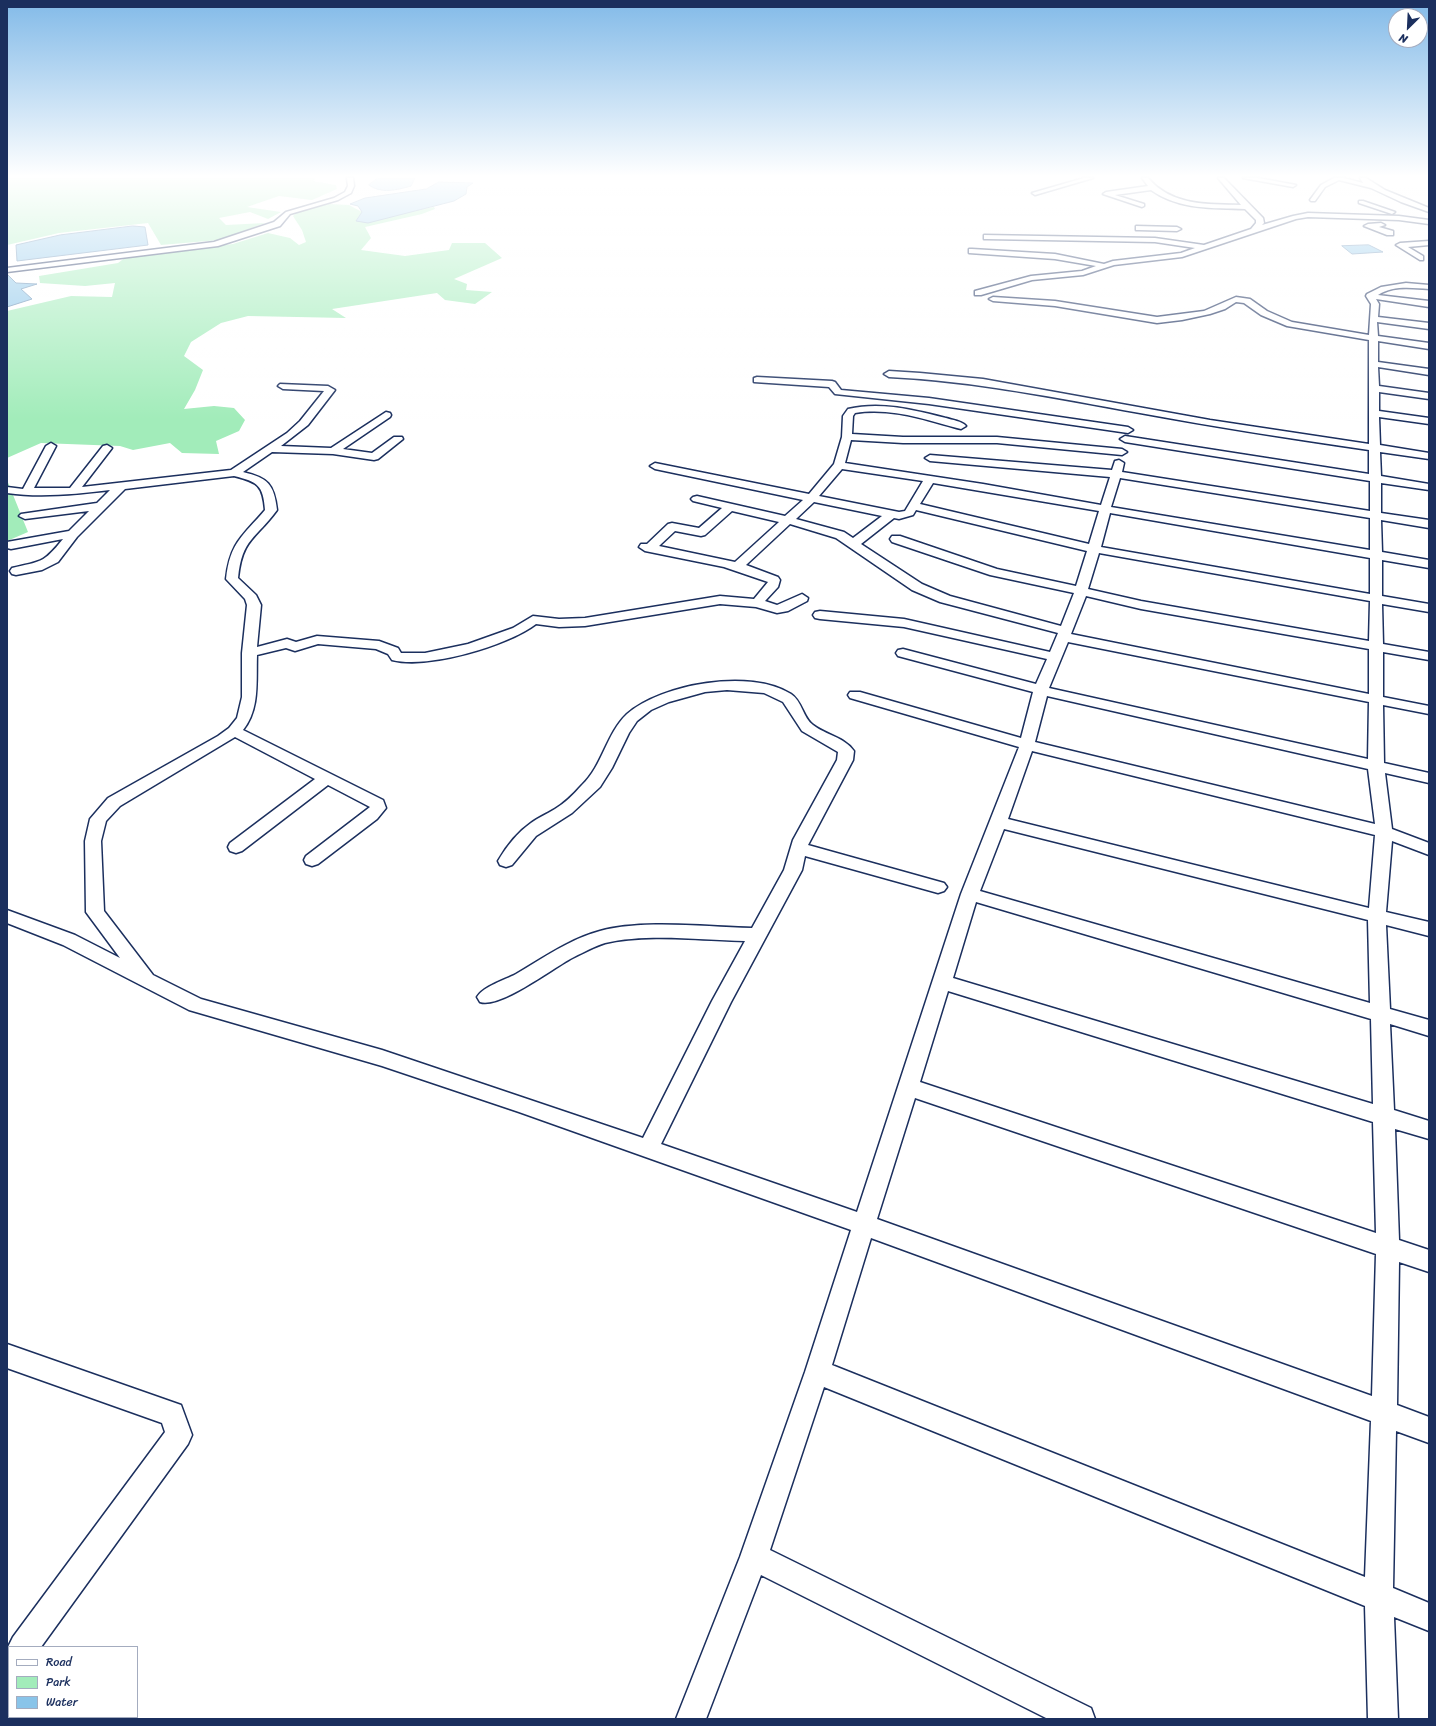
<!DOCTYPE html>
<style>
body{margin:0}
#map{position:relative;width:1436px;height:1726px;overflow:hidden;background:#fff;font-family:Sriracha,sans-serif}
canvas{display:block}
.frame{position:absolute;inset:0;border:8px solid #1b2f5e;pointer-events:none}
.legend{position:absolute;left:8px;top:1646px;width:130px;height:72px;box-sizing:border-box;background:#fff;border:1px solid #a4acbf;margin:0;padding:5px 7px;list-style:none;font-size:12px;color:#1b2f5e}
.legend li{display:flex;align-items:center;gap:8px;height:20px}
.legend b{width:20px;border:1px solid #a4acbf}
.north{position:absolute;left:1388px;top:8px;width:40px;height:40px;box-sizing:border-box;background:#fff;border:1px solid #a4acbf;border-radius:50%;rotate:204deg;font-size:11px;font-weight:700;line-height:16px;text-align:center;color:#1b2f5e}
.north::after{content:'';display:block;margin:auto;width:14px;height:18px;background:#1b2f5e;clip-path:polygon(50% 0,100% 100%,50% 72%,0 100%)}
</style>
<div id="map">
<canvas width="1436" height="1726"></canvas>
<div class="frame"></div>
<ul class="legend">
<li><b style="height:5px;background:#fff"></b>Road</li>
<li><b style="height:11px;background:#a2ecba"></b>Park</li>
<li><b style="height:11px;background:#89c4e9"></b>Water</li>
</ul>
<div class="north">N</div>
</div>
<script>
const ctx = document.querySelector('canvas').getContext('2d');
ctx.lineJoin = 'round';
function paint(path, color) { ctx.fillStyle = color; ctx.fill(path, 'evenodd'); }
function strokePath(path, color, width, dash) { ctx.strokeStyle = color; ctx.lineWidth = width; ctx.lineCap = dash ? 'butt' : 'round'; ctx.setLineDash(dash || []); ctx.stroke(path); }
paint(new Path2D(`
 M 7,178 L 315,178 L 313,181 L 336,185 L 337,189 L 312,200 L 279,196 L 247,207 L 281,212 L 268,219 L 250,212 L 219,218 L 226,225 L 265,223 L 219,240 L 161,245 L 148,223 L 59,233 L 7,245 Z
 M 329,204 L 349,205 L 362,212 L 356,221 L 434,207 L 435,209 L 422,214 L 365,227 L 371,238 L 361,250 L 405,256 L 449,250 L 452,243 L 485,243 L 502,258 L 454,279 L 467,284 L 466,290 L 492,292 L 475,304 L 445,300 L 437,293 L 332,309 L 346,318 L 248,316 L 221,323 L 191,342 L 184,356 L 203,370 L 195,390 L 184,409 L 214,406 L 234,408 L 245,420 L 239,431 L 216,441 L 219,454 L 182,453 L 170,443 L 133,450 L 120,446 L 41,443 L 7,458 L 7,311 L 71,296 L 112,297 L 115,283 L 85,286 L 40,283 L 39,276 L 118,263 L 126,257 L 233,244 L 268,233 L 290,238 L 299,245 L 306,242 L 302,230 L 293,216 L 297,212 Z
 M 7,480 L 28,532 L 7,541 Z`), '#a2ecba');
const water = new Path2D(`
 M 378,178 L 415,178 L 411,186 C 397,190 381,194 369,185 Z
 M 439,182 L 473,183 L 467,187 L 466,194 L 454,201 L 368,223 L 356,221 L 362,212 L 358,206 L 350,204 L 365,198 L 426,189 Z
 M 133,226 L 145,227 L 148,245 L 17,261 L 16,245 L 60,235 Z
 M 1369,245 L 1383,252 L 1352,254 L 1342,246 Z
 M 7,274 L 16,283 L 37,284 L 21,289 L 32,299 L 7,307 Z`);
paint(water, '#89c4e9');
strokePath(water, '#5d88b1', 1);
const minor = new Path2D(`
 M 347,178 L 353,178 L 354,186 L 351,193 L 338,200 L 290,214 L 280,226 L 218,246 L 7,272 L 7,268 L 214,242 L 274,222 L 286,212 L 334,198 L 345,192 L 348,186 Z
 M 1084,178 L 1093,178 L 1035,195 L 1032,193 Z
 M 1142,178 L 1148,178 C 1172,206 1207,204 1241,205 L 1218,178 L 1224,178 L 1263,218 L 1264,223 L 1262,225 L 1293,216 L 1308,213 L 1399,216 L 1429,220 L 1429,224 L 1399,220 L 1308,217 L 1296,219 L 1182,257 L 1114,265 L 1083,275 L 1032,280 L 981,295 L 975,295 L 975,291 L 1031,276 L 1082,271 L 1096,266 L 1055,259 L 969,253 L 969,249 L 972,249 L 1055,254 L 1104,264 L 1113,261 L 1181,253 L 1195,248 L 1155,242 L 987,239 L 984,239 L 984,235 L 1155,238 L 1204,245 L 1251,229 L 1256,223 L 1256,220 L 1245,209 C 1213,208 1179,210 1151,190 L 1115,195 L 1144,204 L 1144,206 L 1142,207 L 1103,194 L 1106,192 L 1148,186 Z
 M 1243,178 L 1258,178 L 1296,185 L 1293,187 Z
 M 1334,178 L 1344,178 L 1363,183 L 1360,178 L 1366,178 L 1385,190 L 1429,208 L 1429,212 L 1401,202 L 1371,188 L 1339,180 L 1325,187 L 1315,201 L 1311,201 L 1310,200 L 1321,185 Z
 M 1359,201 L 1363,201 L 1395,212 L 1392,214 L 1359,203 Z
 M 1381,223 L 1385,225 L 1379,227 L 1393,231 L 1393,235 L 1387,235 L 1364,226 L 1368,224 Z
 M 1136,226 L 1177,227 L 1181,229 L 1177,231 L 1139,230 L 1136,230 Z
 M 1429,241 L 1429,245 L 1408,247 L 1423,256 L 1423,260 L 1420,260 L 1396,245 L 1400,243 Z
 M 1406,283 L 1429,285 L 1429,289 C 1412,288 1393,285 1378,295 L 1429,301 L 1429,307 L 1376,299 L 1379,304 L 1378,317 L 1429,323 L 1429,329 L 1377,322 L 1378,336 L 1429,343 L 1429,349 L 1378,341 L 1378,362 L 1429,369 L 1429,375 L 1378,367 L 1379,386 L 1429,393 L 1429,399 L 1379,392 L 1379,411 L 1429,418 L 1429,424 L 1379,417 L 1380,445 L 1429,453 L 1429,459 L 1380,452 L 1381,476 L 1429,484 L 1429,490 L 1381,483 L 1381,513 L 1429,520 L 1429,528 L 1381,520 L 1382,552 L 1429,560 L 1429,568 L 1382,560 L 1382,596 L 1429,604 L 1429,612 L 1382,604 L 1383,644 L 1429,652 L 1429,660 L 1383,652 L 1383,697 L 1429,706 L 1429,714 L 1383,705 L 1384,763 L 1429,773 L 1429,783 L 1385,773 L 1392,829 L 1429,843 L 1429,855 L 1392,841 L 1386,912 L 1429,922 L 1429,936 L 1386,925 L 1390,1009 L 1429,1020 L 1429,1036 L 1390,1024 L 1394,1110 L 1429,1121 L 1429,1139 L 1395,1129 L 1399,1240 L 1429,1250 L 1429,1272 L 1399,1262 L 1397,1405 L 1429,1417 L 1429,1443 L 1396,1431 L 1393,1588 L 1429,1603 L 1429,1631 L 1394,1617 L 1398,1719 L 1368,1719 L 1365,1606 L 824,1387 L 770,1550 L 1091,1708 L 1095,1719 L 1048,1719 L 761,1575 L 706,1719 L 676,1719 L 740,1557 L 805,1372 L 851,1230 L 519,1112 L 382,1066 L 189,1010 L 63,945 L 7,923 L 7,910 L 75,935 L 120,958 L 86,912 L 85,841 L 90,819 L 108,798 L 218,736 L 229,728 L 237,718 L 242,697 L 242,653 L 247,605 L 245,599 L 226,579 C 230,542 243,536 265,510 C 263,485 258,482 234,476 L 125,489 L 77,537 L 58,562 L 42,570 L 16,575 L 12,574 L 10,571 L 12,568 C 41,561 43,564 63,539 L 11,549 L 7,548 L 7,542 L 69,531 L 89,511 L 25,519 L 19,516 L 21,514 L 97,503 L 110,490 C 76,494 41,498 7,493 L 7,487 L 23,489 L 46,446 L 51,443 L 56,446 L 34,488 L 70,488 L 103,446 L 107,445 L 112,448 L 82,487 L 231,470 L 287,433 L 300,421 L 324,391 L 283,389 L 278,386 L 280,384 L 328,386 L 335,390 L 308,425 L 281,446 L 331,448 L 386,412 L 390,413 L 391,415 L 390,417 L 343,449 L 372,453 L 394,437 L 402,437 L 403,439 L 378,459 L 374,460 L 333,454 L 272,452 L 243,472 C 268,478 274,484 277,510 C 256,539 242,538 238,578 L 256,595 L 261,605 L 257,647 L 287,639 L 296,642 L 317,636 L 379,641 L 398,648 L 401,653 L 425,653 L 468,644 L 513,628 L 533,616 L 559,619 L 585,618 L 720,596 L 754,599 L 768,582 L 724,567 L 645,551 L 639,547 L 641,544 L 647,544 L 668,524 L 672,523 L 699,528 L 722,508 L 693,501 L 691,499 L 693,497 L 697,496 L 785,516 L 803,500 L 655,469 L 650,466 L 655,463 L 809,494 L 834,464 L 842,437 L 843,416 L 848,409 C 881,401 915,410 946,418 C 952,420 962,421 966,426 L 961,429 C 926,420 892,407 855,413 L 853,416 L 852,434 L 903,437 L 997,437 L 1122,449 L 1127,452 L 1122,455 L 997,443 L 903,443 L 851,440 L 845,463 L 983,484 L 1101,505 L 1110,477 L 930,461 L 925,458 L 930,455 L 1112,470 L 1115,461 L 1119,460 L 1124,463 L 1122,472 L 1370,511 L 1370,481 L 1125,442 L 1120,439 L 1125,436 L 1369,474 L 1369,450 C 1293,439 1216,427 1140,413 C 1056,398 974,381 889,377 L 884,374 L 889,371 L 920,373 L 983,379 L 1210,420 L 1369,444 L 1369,340 L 1287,326 L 1261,315 L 1244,303 L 1236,302 L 1225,309 L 1210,314 L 1182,320 L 1157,323 L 1055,306 L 993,301 L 989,299 L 993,297 L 1055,301 L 1157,317 L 1204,311 L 1236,297 L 1250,299 L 1267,311 L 1292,322 L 1369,335 L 1371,304 L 1366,296 L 1367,294 L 1381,287 ZM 842,469 L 923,481 L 905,511 L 899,512 L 819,496 ZM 1120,478 L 1370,518 L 1370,550 L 1111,507 ZM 933,483 L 1099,511 L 1089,544 L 920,504 ZM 814,502 L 882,516 L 853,538 L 844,532 L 796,519 ZM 916,510 L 1087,551 L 1076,586 L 997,569 L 900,536 L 892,536 L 890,539 L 892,542 L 990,575 L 1074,593 L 1061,626 L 950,596 L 922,584 L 861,544 L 894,518 L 899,519 L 913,515 ZM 732,511 L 779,522 L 735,562 L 659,546 L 675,531 L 701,536 L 705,535 ZM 1110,513 L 1370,558 L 1370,594 L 1101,547 ZM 790,524 L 836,538 L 912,590 L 940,602 L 1058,633 L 1050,652 L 904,619 L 820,611 L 815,612 L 813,615 L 815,618 L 820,619 L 904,627 L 1047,659 L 1036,684 L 903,649 L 898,650 L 896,653 L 898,656 L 1033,692 L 1021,738 L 860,692 L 850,692 L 848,695 L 850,698 L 1019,747 L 961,894 L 857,1212 L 661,1144 L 731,1002 L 802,870 L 805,856 L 938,893 L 944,891 L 947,887 L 944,883 L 808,845 L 853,760 L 854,751 C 844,737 826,735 813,725 C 803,718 802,701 791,694 C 751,668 661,684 627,714 C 606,734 603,765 582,785 C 574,794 565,803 555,809 C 547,814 539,817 531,823 C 518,832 506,847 498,861 L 500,865 L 506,867 L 512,865 L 536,836 L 572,813 L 600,787 L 612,768 L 629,733 L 637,721 L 651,710 L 669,702 L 705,692 L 727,690 L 764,693 L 783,702 L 802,731 L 838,752 L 837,760 L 793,840 L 784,870 L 752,928 C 708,927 642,919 600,931 C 570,939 543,958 516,974 C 505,980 484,986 477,997 L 480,1002 C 500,1009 554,967 574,957 C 584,952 595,946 605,943 C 646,933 702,940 745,941 L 712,1001 L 643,1138 L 382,1050 L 201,999 L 153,975 L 104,911 L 101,841 L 106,821 L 120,806 L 235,737 L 315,779 L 230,843 L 228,847 L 230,851 L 236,853 L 242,851 L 328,785 L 370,807 L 306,856 L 304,860 L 306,864 L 312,866 L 318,864 L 377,819 L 386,808 L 383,800 L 243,730 C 260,709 256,681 257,655 L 286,648 L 295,651 L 318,644 L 376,649 L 388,654 L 392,660 C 428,669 507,646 536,624 L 559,627 L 585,626 L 720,604 L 756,607 L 777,613 L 788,611 L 807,601 L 808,598 L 802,594 L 777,605 L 765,601 L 778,587 L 780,580 L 778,577 L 746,565 ZM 1099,553 L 1370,601 L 1369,641 L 1141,601 L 1088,589 ZM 1086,596 L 1141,609 L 1369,649 L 1369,694 L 1071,634 ZM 1068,642 L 1369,702 L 1368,759 L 1049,688 ZM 1047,696 L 1368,769 L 1375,824 L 1035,742 ZM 1032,751 L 1375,835 L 1369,908 L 1008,819 ZM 1004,829 L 1368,920 L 1370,1003 L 980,891 ZM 976,902 L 1371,1019 L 1373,1104 L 953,978 ZM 948,991 L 1373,1122 L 1376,1233 L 920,1082 ZM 915,1098 L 1376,1254 L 1372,1396 L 877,1219 ZM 871,1238 L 1371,1421 L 1365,1577 L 832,1365 Z
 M 757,377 L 832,381 L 835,382 L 841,390 L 929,398 L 1128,427 L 1133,430 L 1128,433 L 929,404 L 835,394 L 829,387 L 754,382 L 754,378 Z
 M 7,1344 L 181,1405 L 192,1435 L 188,1444 L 41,1647 L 8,1647 L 13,1637 L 165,1432 L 162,1423 L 7,1368 Z
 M 9,1651 L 9,1683 L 7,1684 L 7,1652 Z`);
strokePath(minor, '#1b2f5e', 3);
paint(minor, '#fff');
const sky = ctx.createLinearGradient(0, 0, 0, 419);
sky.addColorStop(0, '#82bae8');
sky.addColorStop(0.42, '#fff');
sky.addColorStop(1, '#ffffff00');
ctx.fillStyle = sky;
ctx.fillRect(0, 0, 1436, 419);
</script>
